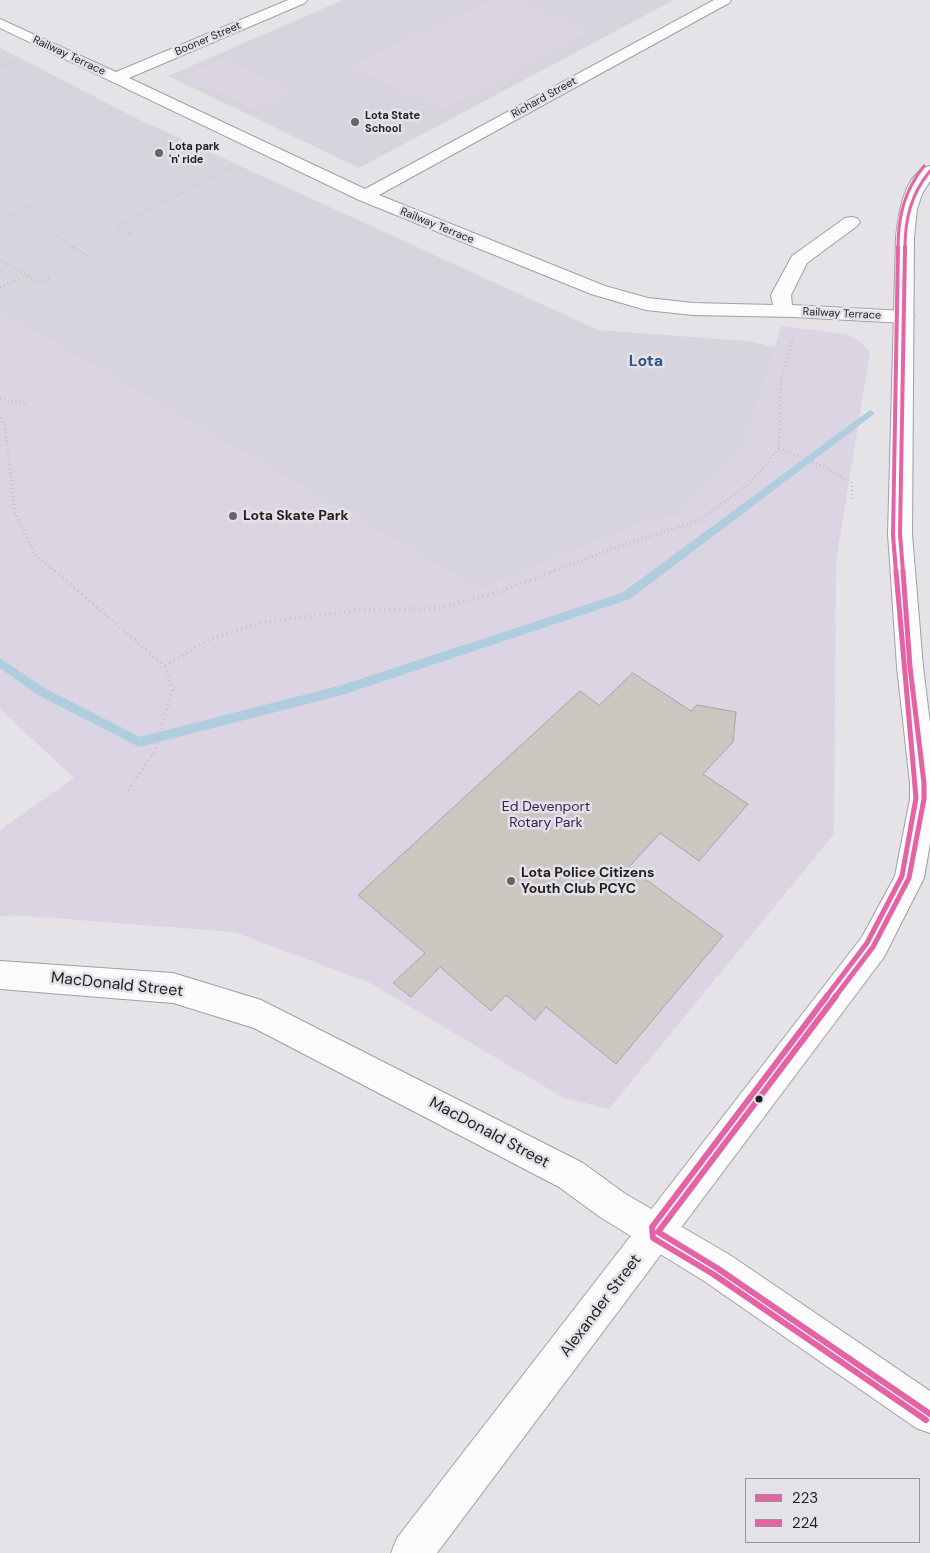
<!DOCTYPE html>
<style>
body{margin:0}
#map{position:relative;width:930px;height:1553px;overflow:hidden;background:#e5e3e7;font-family:"DM Sans",sans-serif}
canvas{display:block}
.legend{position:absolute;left:745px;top:1478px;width:175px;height:65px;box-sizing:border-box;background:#e4e2e8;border:1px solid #969499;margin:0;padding:6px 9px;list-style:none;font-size:15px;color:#201f22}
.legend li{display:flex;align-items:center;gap:10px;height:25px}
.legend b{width:25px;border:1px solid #969499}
</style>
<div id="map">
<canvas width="930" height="1553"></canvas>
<ul class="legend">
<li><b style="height:6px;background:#e463a4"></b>223</li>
<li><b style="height:6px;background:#e463a4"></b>224</li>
</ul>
</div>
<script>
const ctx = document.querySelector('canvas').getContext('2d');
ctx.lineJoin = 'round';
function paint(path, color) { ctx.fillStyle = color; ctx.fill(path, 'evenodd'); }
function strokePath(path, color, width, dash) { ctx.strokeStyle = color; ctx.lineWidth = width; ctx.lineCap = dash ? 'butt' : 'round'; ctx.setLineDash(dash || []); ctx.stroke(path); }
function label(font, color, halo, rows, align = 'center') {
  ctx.font = font + ' "DM Sans",sans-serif'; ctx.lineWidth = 5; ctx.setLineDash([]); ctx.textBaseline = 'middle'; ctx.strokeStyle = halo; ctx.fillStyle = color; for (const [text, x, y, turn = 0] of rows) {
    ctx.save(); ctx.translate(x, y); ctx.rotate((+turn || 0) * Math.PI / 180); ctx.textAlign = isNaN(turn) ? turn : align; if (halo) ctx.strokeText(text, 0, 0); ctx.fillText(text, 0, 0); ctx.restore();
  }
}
paint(new Path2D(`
 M 343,0 L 674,0 L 359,168 L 168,76 Z
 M 0,48 L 138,119 L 598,330 L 746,341 L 776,347 L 743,450 L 679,516 L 645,522 L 480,590 L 0,312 Z`), '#d8d4dd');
paint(new Path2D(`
 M 491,0 L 510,0 L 592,31 L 443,108 L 349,67 Z
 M 223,59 L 294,90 L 255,109 L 184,77 Z
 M 0,312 L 480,590 L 645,522 L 679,516 L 743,450 L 781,326 L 846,334 L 860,342 L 870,352 L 836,561 L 834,834 L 609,1109 L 562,1097 L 370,983 L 234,932 L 14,915 L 0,917 L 0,830 L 74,778 L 0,709 Z`), '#dad4e3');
paint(new Path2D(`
 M 870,410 L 875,413 L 873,415 L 630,599 L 342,695 L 139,747 L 38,695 L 0,668 L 0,658 L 46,689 L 140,737 L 342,685 L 622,593 Z`), '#b0cddf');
const building = new Path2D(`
 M 633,673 L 691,711 L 697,705 L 736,712 L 733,742 L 703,774 L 748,804 L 699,861 L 660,833 L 629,867 L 723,936 L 616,1064 L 546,1007 L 535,1020 L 506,995 L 491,1011 L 440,967 L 411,997 L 393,983 L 425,953 L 358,895 L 580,691 L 599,705 Z`);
paint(building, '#ccc6c1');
strokePath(building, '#a8a6a7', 1);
const minor = new Path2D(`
 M 288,0 L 307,0 L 305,3 L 129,78 L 365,189 L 714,0 L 731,0 L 729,3 L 379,195 L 605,286 L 648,298 L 693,303 L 773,305 L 771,295 L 792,256 L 845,218 L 851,217 L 857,218 L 860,222 L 857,226 L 807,263 L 791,295 L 792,305 L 904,311 L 911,313 L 914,317 L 911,321 L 904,323 L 794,317 L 693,315 L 646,310 L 591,294 L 359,200 L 0,28 L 0,19 L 116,72 Z
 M 0,961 L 173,973 L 261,1000 L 583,1163 L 624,1193 L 730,1255 L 930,1391 L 930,1433 L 916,1428 L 704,1281 L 600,1217 L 559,1187 L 254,1028 L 173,1003 L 0,989 Z`);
const tertiary = new Path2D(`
 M 930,166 L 930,181 L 922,194 L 917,209 L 914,238 L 912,534 L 923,667 L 930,723 L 930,843 L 924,878 L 884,957 L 437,1553 L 391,1553 L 397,1538 L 862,937 L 895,876 L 910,799 L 910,783 L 897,667 L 888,534 L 896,238 C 898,216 904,172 930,166 Z`);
strokePath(minor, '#a09fa2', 2);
strokePath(tertiary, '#a09fa2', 2);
strokePath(new Path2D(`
 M 0,66 L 19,62
 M 21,211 L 75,248
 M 8,217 L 34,204
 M 122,238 L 131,233 L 117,226 L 235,165`), '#c3c3c3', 2, [0.5, 2]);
strokePath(new Path2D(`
 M 73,247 L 88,257
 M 0,260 L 40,283 L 52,276
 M 0,287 L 27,276
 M 0,399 L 28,404
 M 0,418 L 5,426 L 15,513 L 35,554 L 56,572
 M 779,448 L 824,467 L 852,483 L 852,499
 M 551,572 L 612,549 L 700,520 L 749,484 L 779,448 L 781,379 L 793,338`), '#c3c3c3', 2.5, [1, 3]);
strokePath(new Path2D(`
 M 55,571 L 165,666 L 172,690 L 155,751 L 128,790
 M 165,666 L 208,640 L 264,622 L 363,610 L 440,608 L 502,591 L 554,571`), '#c3c3c3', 3, [1, 4]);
paint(minor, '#fbfbfb');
paint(tertiary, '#fbfbfb');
strokePath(new Path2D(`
 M 905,248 C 905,219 911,194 930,171`), '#e463a4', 3);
strokePath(new Path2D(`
 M 903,572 L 900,534 L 905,247`), '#e463a4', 4);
strokePath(new Path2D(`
 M 835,997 L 873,947 L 909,878 L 924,799 L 924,783 L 910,667 L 903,571`), '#e463a4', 5);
strokePath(new Path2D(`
 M 836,996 L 658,1232 L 717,1268 L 930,1414`), '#e463a4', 6);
strokePath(new Path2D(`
 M 898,248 C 898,217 904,191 924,166`), '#e463a4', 3);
strokePath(new Path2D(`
 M 896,572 L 893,535 L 898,247`), '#e463a4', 4);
strokePath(new Path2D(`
 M 826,997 L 867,943 L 902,876 L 916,798 L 896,571`), '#e463a4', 5);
strokePath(new Path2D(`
 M 827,996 L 652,1227 L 653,1238 L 713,1274 L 926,1420`), '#e463a4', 6);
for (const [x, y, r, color] of [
 [355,122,5,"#656467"],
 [159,153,5,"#656467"],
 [233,516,5,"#656467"],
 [511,881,5,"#656467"],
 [759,1099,4.5,"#201f22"]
]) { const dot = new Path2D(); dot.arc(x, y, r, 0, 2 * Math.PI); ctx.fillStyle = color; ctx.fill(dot); strokePath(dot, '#e4e2e8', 2); }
label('11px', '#201f22', '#e4e2e8', [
 ["Booner Street",208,39,-23],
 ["Railway Terrace",69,56,25],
 ["Richard Street",544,98,-29],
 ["Railway Terrace",437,226,22],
 ["Railway Terrace",842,314,3]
]);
label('bold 11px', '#201f22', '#e4e2e8', [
 ["Lota State",365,116],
 ["School",365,129],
 ["Lota park",169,147],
 ["'n' ride",169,160]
], 'left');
label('bold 14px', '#201f22', '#e4e2e8', [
 ["Lota Skate Park",243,516],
 ["Lota Police Citizens",521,873],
 ["Youth Club PCYC",521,889]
], 'left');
label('14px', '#341f4f', '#e4e2e8', [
 ["Ed Devenport",546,807],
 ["Rotary Park",546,823]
]);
label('bold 16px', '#30538a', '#e4e2e8', [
 ["Lota",646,362]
]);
label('16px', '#201f22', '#e4e2e8', [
 ["MacDonald Street",117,985,6],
 ["MacDonald Street",489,1133,28],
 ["Alexander Street",601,1306,-53]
]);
</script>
